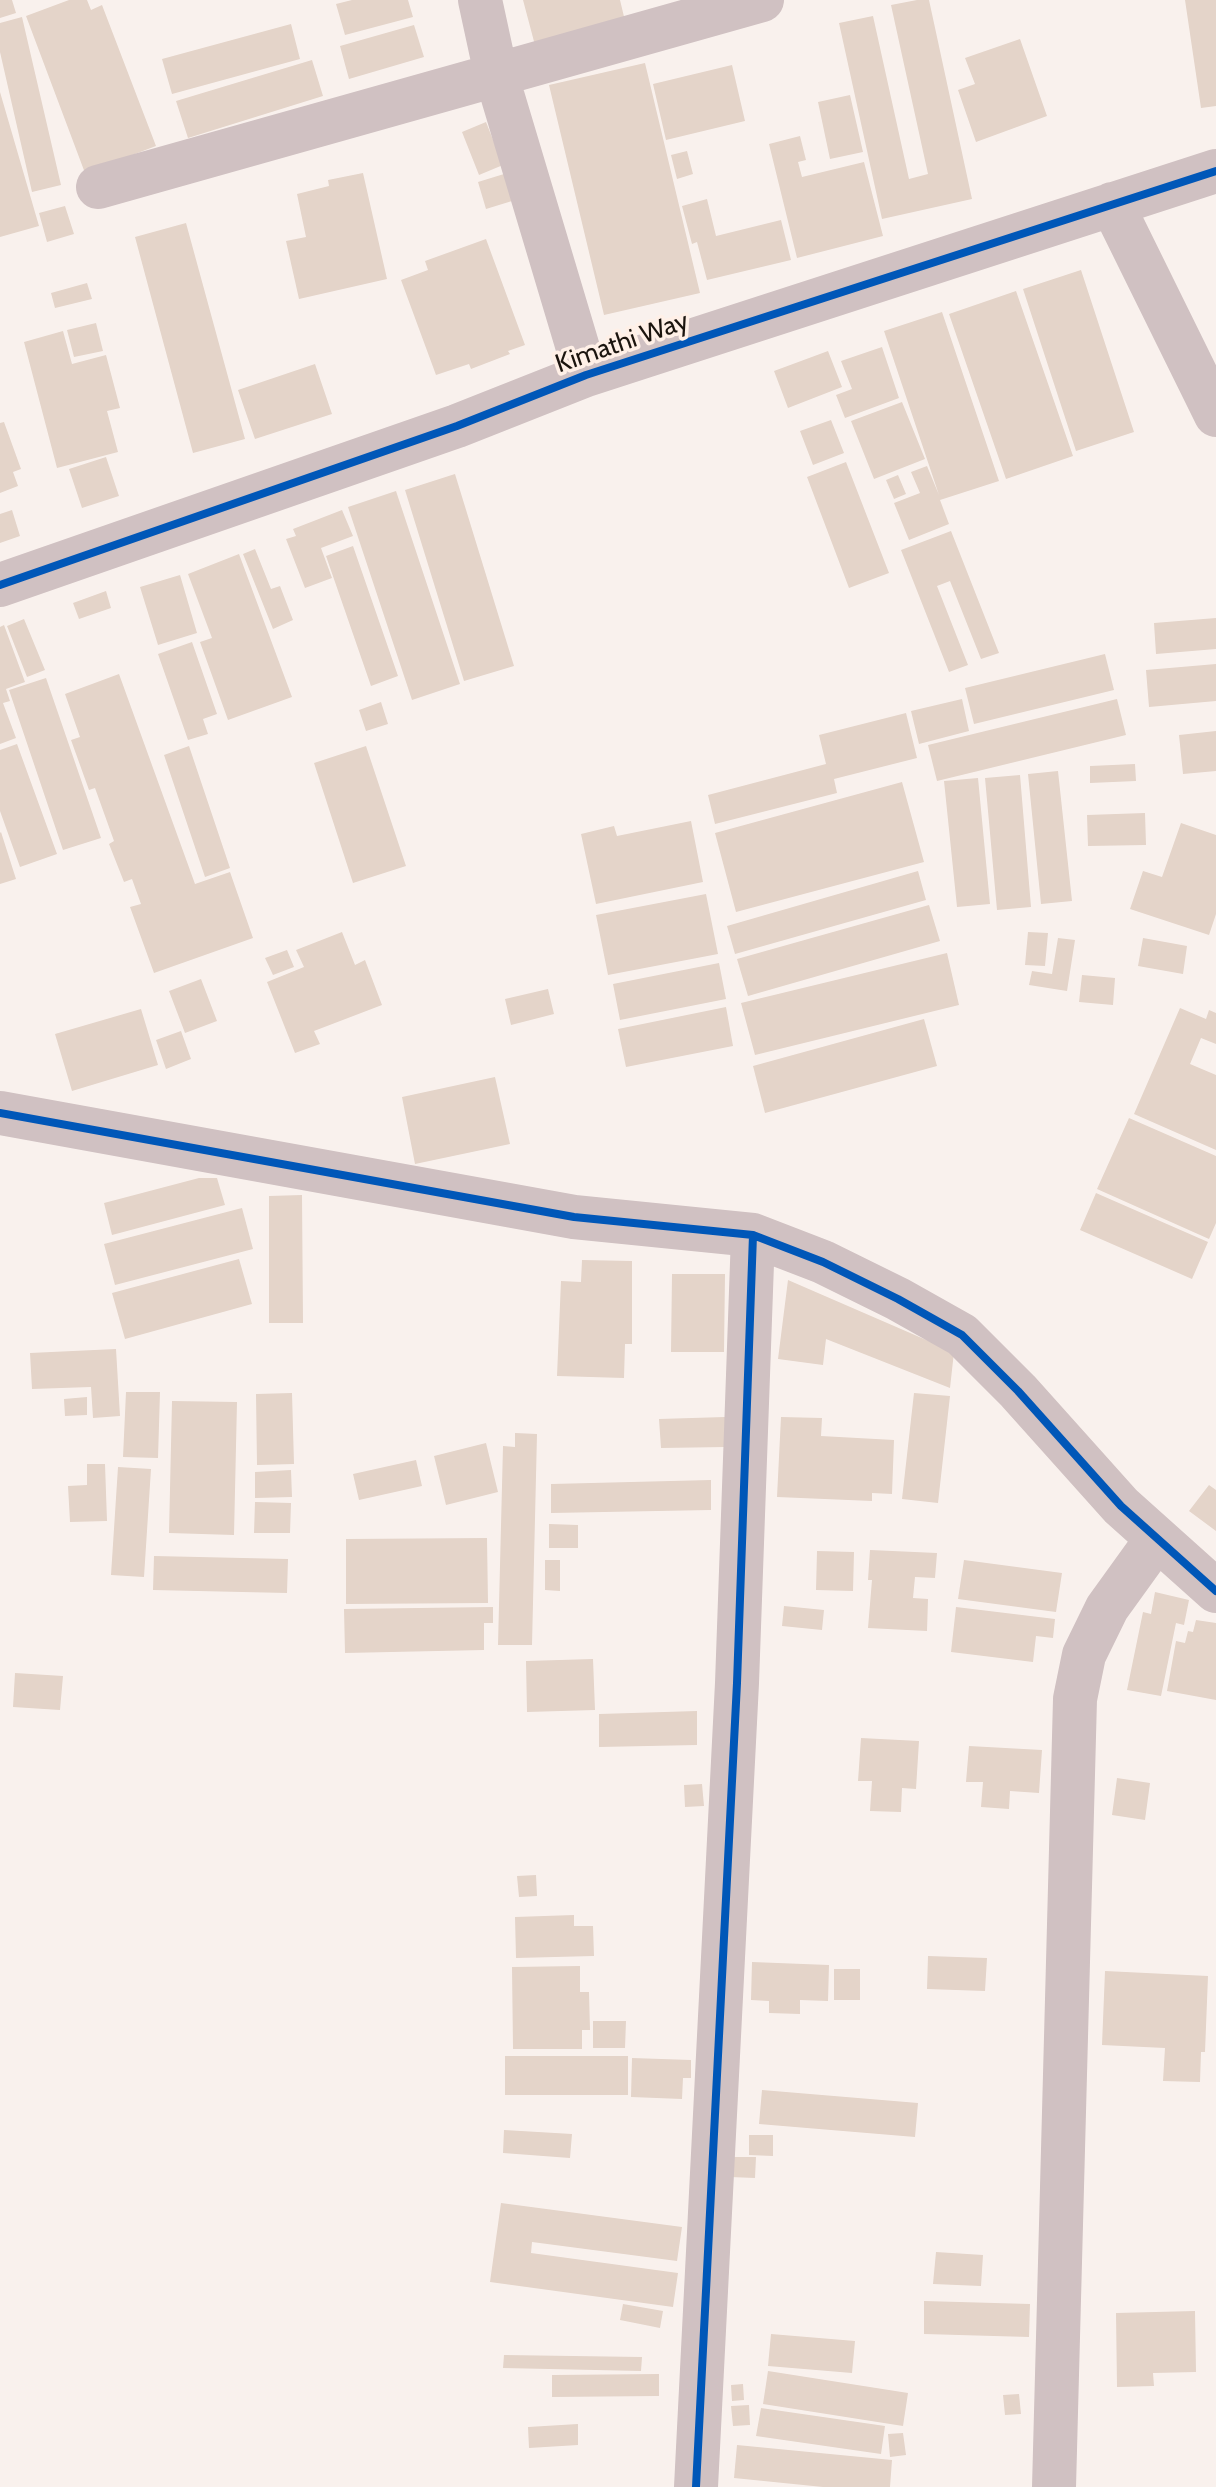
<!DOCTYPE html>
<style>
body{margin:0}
canvas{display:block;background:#f9f1ed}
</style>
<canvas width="1216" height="2487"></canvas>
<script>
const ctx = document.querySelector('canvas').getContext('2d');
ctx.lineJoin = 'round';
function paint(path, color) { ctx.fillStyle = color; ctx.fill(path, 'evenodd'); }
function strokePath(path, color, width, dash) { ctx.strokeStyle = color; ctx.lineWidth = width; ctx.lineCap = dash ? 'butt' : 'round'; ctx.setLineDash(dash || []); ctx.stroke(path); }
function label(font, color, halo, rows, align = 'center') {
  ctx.font = font + ' Cabin,sans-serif'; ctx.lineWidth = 7; ctx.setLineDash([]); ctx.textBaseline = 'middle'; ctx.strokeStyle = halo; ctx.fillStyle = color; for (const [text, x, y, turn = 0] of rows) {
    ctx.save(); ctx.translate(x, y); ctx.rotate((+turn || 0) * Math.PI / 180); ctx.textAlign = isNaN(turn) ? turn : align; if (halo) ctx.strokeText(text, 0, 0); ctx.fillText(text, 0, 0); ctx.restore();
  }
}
paint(new Path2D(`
 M 0,0 L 12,0 L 16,13 L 0,18 Z
 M 69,0 L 87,0 L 91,10 L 102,5 L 156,146 L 85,173 L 26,16 Z
 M 352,0 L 408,0 L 413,17 L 345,35 L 336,4 Z
 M 523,0 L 620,0 L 626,25 L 536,49 Z
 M 917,0 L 929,0 L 972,199 L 882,219 L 839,23 L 873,16 L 909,179 L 928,174 L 891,5 Z
 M 1185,0 L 1216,0 L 1216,106 L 1201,108 Z
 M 22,17 L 61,185 L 32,192 L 0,52 L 0,23 Z
 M 291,24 L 300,59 L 172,94 L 162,59 Z
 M 414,25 L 424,57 L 349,79 L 340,46 Z
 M 1020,39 L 1047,116 L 976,142 L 958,90 L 975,84 L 965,58 Z
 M 312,60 L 323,96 L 188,138 L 176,101 Z
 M 645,63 L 700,293 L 604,315 L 549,85 Z
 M 732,65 L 745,121 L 666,140 L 653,84 Z
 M 0,92 L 39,226 L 0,237 Z
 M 850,95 L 863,152 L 830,159 L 818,102 Z
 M 486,122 L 503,165 L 479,175 L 462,132 Z
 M 800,136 L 806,160 L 798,162 L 802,177 L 864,162 L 883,236 L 797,258 L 769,144 Z
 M 687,151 L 693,174 L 677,179 L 671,155 Z
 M 363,173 L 387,279 L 299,299 L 286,241 L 306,237 L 297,194 L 329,186 L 328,180 Z
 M 504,174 L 512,201 L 486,209 L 478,182 Z
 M 707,199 L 716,236 L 781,220 L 791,260 L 707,280 L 697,242 L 692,244 L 682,206 Z
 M 65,206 L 74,234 L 47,242 L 39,213 Z
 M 186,223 L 245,439 L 193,453 L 135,237 Z
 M 486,239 L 525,345 L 508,351 L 510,354 L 471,369 L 469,364 L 436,375 L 401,280 L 428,270 L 425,261 Z
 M 1081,270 L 1134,432 L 1076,451 L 1023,289 Z
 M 87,283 L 92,299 L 55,308 L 51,293 Z
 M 1016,291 L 1073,456 L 1006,479 L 949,314 Z
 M 942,312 L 999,481 L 940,500 L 949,524 L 909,540 L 894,503 L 920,493 L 911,472 L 927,466 L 939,495 L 884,331 Z
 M 96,323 L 103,351 L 74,357 L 67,330 Z
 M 63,331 L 72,364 L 106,355 L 120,408 L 107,411 L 118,452 L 57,468 L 24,342 Z
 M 882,347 L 899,398 L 845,418 L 836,395 L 852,389 L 841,361 Z
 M 828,351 L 842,387 L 788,408 L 774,371 Z
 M 315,364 L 332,414 L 255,439 L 238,390 Z
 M 902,402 L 925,459 L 874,479 L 851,421 Z
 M 831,420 L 844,453 L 813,465 L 800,431 Z
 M 4,422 L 21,469 L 13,472 L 18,486 L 0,493 L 0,423 Z
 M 106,457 L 119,496 L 82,508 L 69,469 Z
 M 846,462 L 889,573 L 849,588 L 807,477 Z
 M 455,474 L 514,666 L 464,681 L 405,490 Z
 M 898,475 L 906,494 L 894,499 L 886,480 Z
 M 396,491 L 460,684 L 412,700 L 348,507 Z
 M 12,510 L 20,536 L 0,543 L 0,514 Z
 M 342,510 L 353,536 L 321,548 L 332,578 L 305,588 L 286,539 L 296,536 L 293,529 Z
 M 951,531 L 999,653 L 981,659 L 950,581 L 937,586 L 968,665 L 949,672 L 901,550 Z
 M 353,546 L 398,676 L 371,686 L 326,556 Z
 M 255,549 L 271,589 L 280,586 L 293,620 L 273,629 L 243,554 Z
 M 239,554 L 292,697 L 228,720 L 200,642 L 212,638 L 188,574 Z
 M 180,575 L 197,633 L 158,645 L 140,587 Z
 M 106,591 L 111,608 L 79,619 L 73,603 Z
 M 1216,618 L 1216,649 L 1156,654 L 1154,623 Z
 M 24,619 L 45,670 L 27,677 L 7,626 Z
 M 4,625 L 25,682 L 6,689 L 10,701 L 3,703 L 16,738 L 0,744 L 0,627 Z
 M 192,642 L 217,714 L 203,719 L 208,734 L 188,740 L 158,654 Z
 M 1105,654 L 1114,690 L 974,724 L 965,688 Z
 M 1216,664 L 1216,701 L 1149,707 L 1146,670 Z
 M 119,674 L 195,884 L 230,872 L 253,938 L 154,973 L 130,907 L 141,904 L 132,879 L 124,882 L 109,844 L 114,841 L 95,788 L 89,790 L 71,740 L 80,737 L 65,694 Z
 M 46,678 L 101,838 L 63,850 L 9,690 Z
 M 962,699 L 969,731 L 919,744 L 911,711 Z
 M 1117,699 L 1126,735 L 937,781 L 928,745 Z
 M 381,702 L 388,724 L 366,731 L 359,710 Z
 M 906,713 L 917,758 L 834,779 L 837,793 L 715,824 L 708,795 L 826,764 L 819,735 Z
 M 1216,731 L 1216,771 L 1183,774 L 1179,735 Z
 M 17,744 L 57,854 L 20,867 L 0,811 L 0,750 Z
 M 189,746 L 230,868 L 205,877 L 164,755 Z
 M 366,746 L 406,866 L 353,883 L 314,763 Z
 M 1135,764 L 1136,781 L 1090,783 L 1090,766 Z
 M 1058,771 L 1072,901 L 1041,904 L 1028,774 Z
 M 1020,775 L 1031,907 L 997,910 L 985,778 Z
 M 978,778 L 990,904 L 957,907 L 944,781 Z
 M 902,782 L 924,862 L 736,912 L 715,833 Z
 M 1145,813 L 1146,845 L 1088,846 L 1087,815 Z
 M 691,821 L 703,882 L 596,904 L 581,834 L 614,826 L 617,836 Z
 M 1181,823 L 1216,835 L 1216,914 L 1209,935 L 1130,909 L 1143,871 L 1162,877 Z
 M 1,832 L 16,879 L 0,884 L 0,833 Z
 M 918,871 L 926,900 L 735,954 L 727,926 Z
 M 706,894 L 718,954 L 608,975 L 596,915 Z
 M 929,905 L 940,941 L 748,996 L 737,959 Z
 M 342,932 L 355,965 L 365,960 L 382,1005 L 314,1031 L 320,1044 L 295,1053 L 267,982 L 304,967 L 296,950 Z
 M 1028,932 L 1048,933 L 1045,966 L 1025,965 Z
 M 1058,938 L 1075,940 L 1067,991 L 1029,985 L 1032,971 L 1052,974 Z
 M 1143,938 L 1187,946 L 1183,974 L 1138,966 Z
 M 287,950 L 294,967 L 273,975 L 265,958 Z
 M 947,953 L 959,1005 L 755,1055 L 741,1003 Z
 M 719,963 L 726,999 L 620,1020 L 613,984 Z
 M 1082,975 L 1115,978 L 1113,1005 L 1079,1002 Z
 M 201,979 L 217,1021 L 185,1033 L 169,991 Z
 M 548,989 L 554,1014 L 511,1025 L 505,999 Z
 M 726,1007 L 733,1046 L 626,1067 L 618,1029 Z
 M 1180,1008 L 1206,1019 L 1209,1010 L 1216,1013 L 1216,1044 L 1201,1038 L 1190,1064 L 1216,1075 L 1216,1150 L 1134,1114 Z
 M 141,1009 L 158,1065 L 72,1091 L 55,1034 Z
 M 924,1019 L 937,1066 L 765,1113 L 753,1066 Z
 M 181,1031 L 191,1059 L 166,1069 L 156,1040 Z
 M 495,1077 L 510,1144 L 415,1164 L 402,1097 Z
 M 1129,1118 L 1216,1156 L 1216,1223 L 1209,1239 L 1097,1189 Z
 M 199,1178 L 217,1178 L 225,1205 L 112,1235 L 104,1203 Z
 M 1096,1193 L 1208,1242 L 1192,1279 L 1080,1230 Z
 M 302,1195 L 303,1323 L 269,1323 L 269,1196 Z
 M 242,1208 L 253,1249 L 115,1285 L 104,1244 Z
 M 239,1259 L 252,1304 L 125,1339 L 112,1293 Z
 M 582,1260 L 632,1261 L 632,1344 L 625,1344 L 624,1378 L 557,1376 L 561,1281 L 581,1282 Z
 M 672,1274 L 725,1274 L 724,1352 L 671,1352 Z
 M 788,1280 L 954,1352 L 950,1388 L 826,1339 L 823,1365 L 778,1359 Z
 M 116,1349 L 120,1416 L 93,1418 L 91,1387 L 32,1389 L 30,1353 Z
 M 126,1392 L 160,1392 L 158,1458 L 123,1457 Z
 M 292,1393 L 294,1464 L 257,1465 L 256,1394 Z
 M 914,1393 L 950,1396 L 938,1503 L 902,1499 Z
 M 87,1397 L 87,1415 L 65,1416 L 64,1399 Z
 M 172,1401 L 237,1402 L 234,1535 L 169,1533 Z
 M 725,1417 L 726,1447 L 661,1448 L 659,1419 Z
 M 781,1417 L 822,1418 L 821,1436 L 894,1440 L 892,1494 L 872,1493 L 872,1501 L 777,1497 Z
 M 515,1433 L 537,1434 L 532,1645 L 498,1645 L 503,1446 L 515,1447 Z
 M 486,1443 L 498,1492 L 446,1505 L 434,1456 Z
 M 416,1460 L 422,1486 L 359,1500 L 353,1474 Z
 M 87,1464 L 105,1464 L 107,1521 L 70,1522 L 68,1486 L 87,1485 Z
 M 118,1467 L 151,1469 L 144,1577 L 111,1575 Z
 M 291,1470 L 292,1497 L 255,1498 L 255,1472 Z
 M 711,1480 L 711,1510 L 551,1513 L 551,1484 Z
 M 1209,1485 L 1216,1490 L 1216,1531 L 1189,1511 Z
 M 255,1502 L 291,1503 L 290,1533 L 254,1533 Z
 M 549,1524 L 578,1525 L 578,1548 L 549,1548 Z
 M 487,1538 L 488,1603 L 346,1604 L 346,1539 Z
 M 870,1550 L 937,1553 L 935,1578 L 915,1577 L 913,1598 L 928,1599 L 927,1631 L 868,1628 L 872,1580 L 868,1580 Z
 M 817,1551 L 854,1552 L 853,1591 L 816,1590 Z
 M 154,1556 L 288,1559 L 287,1593 L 153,1590 Z
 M 545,1560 L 560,1560 L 560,1591 L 545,1590 Z
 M 964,1560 L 1062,1573 L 1056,1612 L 958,1599 Z
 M 1155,1592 L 1189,1600 L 1184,1625 L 1176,1623 L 1161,1696 L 1127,1690 L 1143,1612 L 1151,1614 Z
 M 784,1606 L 824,1610 L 822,1630 L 782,1626 Z
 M 493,1607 L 493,1623 L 484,1623 L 484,1650 L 345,1653 L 344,1609 Z
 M 956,1607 L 1055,1619 L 1053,1638 L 1036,1636 L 1033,1662 L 951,1652 Z
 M 1196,1620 L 1216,1623 L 1216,1700 L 1167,1691 L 1176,1641 L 1185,1643 L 1188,1631 L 1193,1632 Z
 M 593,1659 L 595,1710 L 527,1712 L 526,1661 Z
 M 15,1673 L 63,1676 L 60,1710 L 13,1707 Z
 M 697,1711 L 697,1745 L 599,1747 L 599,1714 Z
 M 861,1738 L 919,1741 L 916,1789 L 902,1788 L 901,1812 L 870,1811 L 872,1781 L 858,1781 Z
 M 969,1746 L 1042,1750 L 1039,1793 L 1010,1791 L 1009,1809 L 981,1807 L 983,1782 L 966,1782 Z
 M 1117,1778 L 1150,1783 L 1145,1820 L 1112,1815 Z
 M 702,1784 L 704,1806 L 685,1807 L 684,1785 Z
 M 536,1875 L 537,1896 L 519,1897 L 517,1876 Z
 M 574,1915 L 574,1926 L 593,1926 L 594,1956 L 516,1958 L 515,1917 Z
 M 928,1956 L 987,1958 L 985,1991 L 927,1989 Z
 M 752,1962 L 829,1965 L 828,2001 L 800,2000 L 800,2014 L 769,2013 L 769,2001 L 751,2000 Z
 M 580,1966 L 580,1992 L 589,1992 L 590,2030 L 582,2030 L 582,2049 L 513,2049 L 512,1967 Z
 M 834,1969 L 860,1969 L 860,2000 L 834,2000 Z
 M 1105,1971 L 1208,1976 L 1205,2052 L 1201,2052 L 1200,2082 L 1163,2081 L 1165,2048 L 1102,2045 Z
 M 593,2021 L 626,2021 L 625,2048 L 593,2048 Z
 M 505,2056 L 628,2056 L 628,2095 L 505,2095 Z
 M 632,2058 L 691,2060 L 691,2078 L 683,2078 L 682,2099 L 631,2097 Z
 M 762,2090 L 918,2103 L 915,2137 L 759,2124 Z
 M 504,2130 L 572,2134 L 570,2158 L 503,2153 Z
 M 749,2135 L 773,2135 L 773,2156 L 749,2155 Z
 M 731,2157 L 756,2157 L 755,2178 L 730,2177 Z
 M 501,2203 L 682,2227 L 677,2261 L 532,2242 L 531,2253 L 678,2273 L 673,2307 L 490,2282 Z
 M 936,2252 L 983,2255 L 981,2286 L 933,2284 Z
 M 924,2301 L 1030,2304 L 1029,2337 L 924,2334 Z
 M 623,2304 L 663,2311 L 660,2328 L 620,2320 Z
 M 1195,2311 L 1196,2372 L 1153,2373 L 1154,2386 L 1117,2387 L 1116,2313 Z
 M 771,2334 L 855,2341 L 852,2373 L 768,2366 Z
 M 504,2355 L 642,2357 L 641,2371 L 503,2368 Z
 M 768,2371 L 908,2393 L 903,2426 L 763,2404 Z
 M 659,2374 L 659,2396 L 552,2397 L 552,2375 Z
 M 743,2384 L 744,2400 L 732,2401 L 731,2385 Z
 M 1019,2394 L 1021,2414 L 1005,2415 L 1003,2395 Z
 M 749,2405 L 750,2425 L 733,2426 L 731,2406 Z
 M 761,2408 L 885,2426 L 881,2454 L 756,2436 Z
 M 578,2424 L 578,2445 L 529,2448 L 528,2427 Z
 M 903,2433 L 906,2455 L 890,2457 L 888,2434 Z
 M 737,2445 L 892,2460 L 890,2487 L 823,2487 L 734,2478 Z`), '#e4d4c9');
strokePath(new Path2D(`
 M 480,0 L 496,74 L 586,375
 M 98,187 L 762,0
 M 1112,204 L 1216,415
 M 0,585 L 457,426 L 586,375 L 1216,171
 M 0,1113 L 574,1217 L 753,1235 L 823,1262 L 898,1299 L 962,1335 L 1018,1391 L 1121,1506 L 1216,1591
 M 696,2487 L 737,1683 L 753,1235
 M 1054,2487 L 1075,1699 L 1084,1655 L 1107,1608 L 1156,1540`), '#d0c1c2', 44);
strokePath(new Path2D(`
 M 0,585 L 457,426 L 586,375 L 1216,171
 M 0,1113 L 574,1217 L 753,1235 L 823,1262 L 898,1299 L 962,1335 L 1018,1391 L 1121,1506 L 1216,1591
 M 696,2487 L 737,1683 L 753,1235`), '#0057b8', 8);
label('26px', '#1b140e', '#fff0e7', [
 ["Kimathi Way",622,343,-19]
]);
</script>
